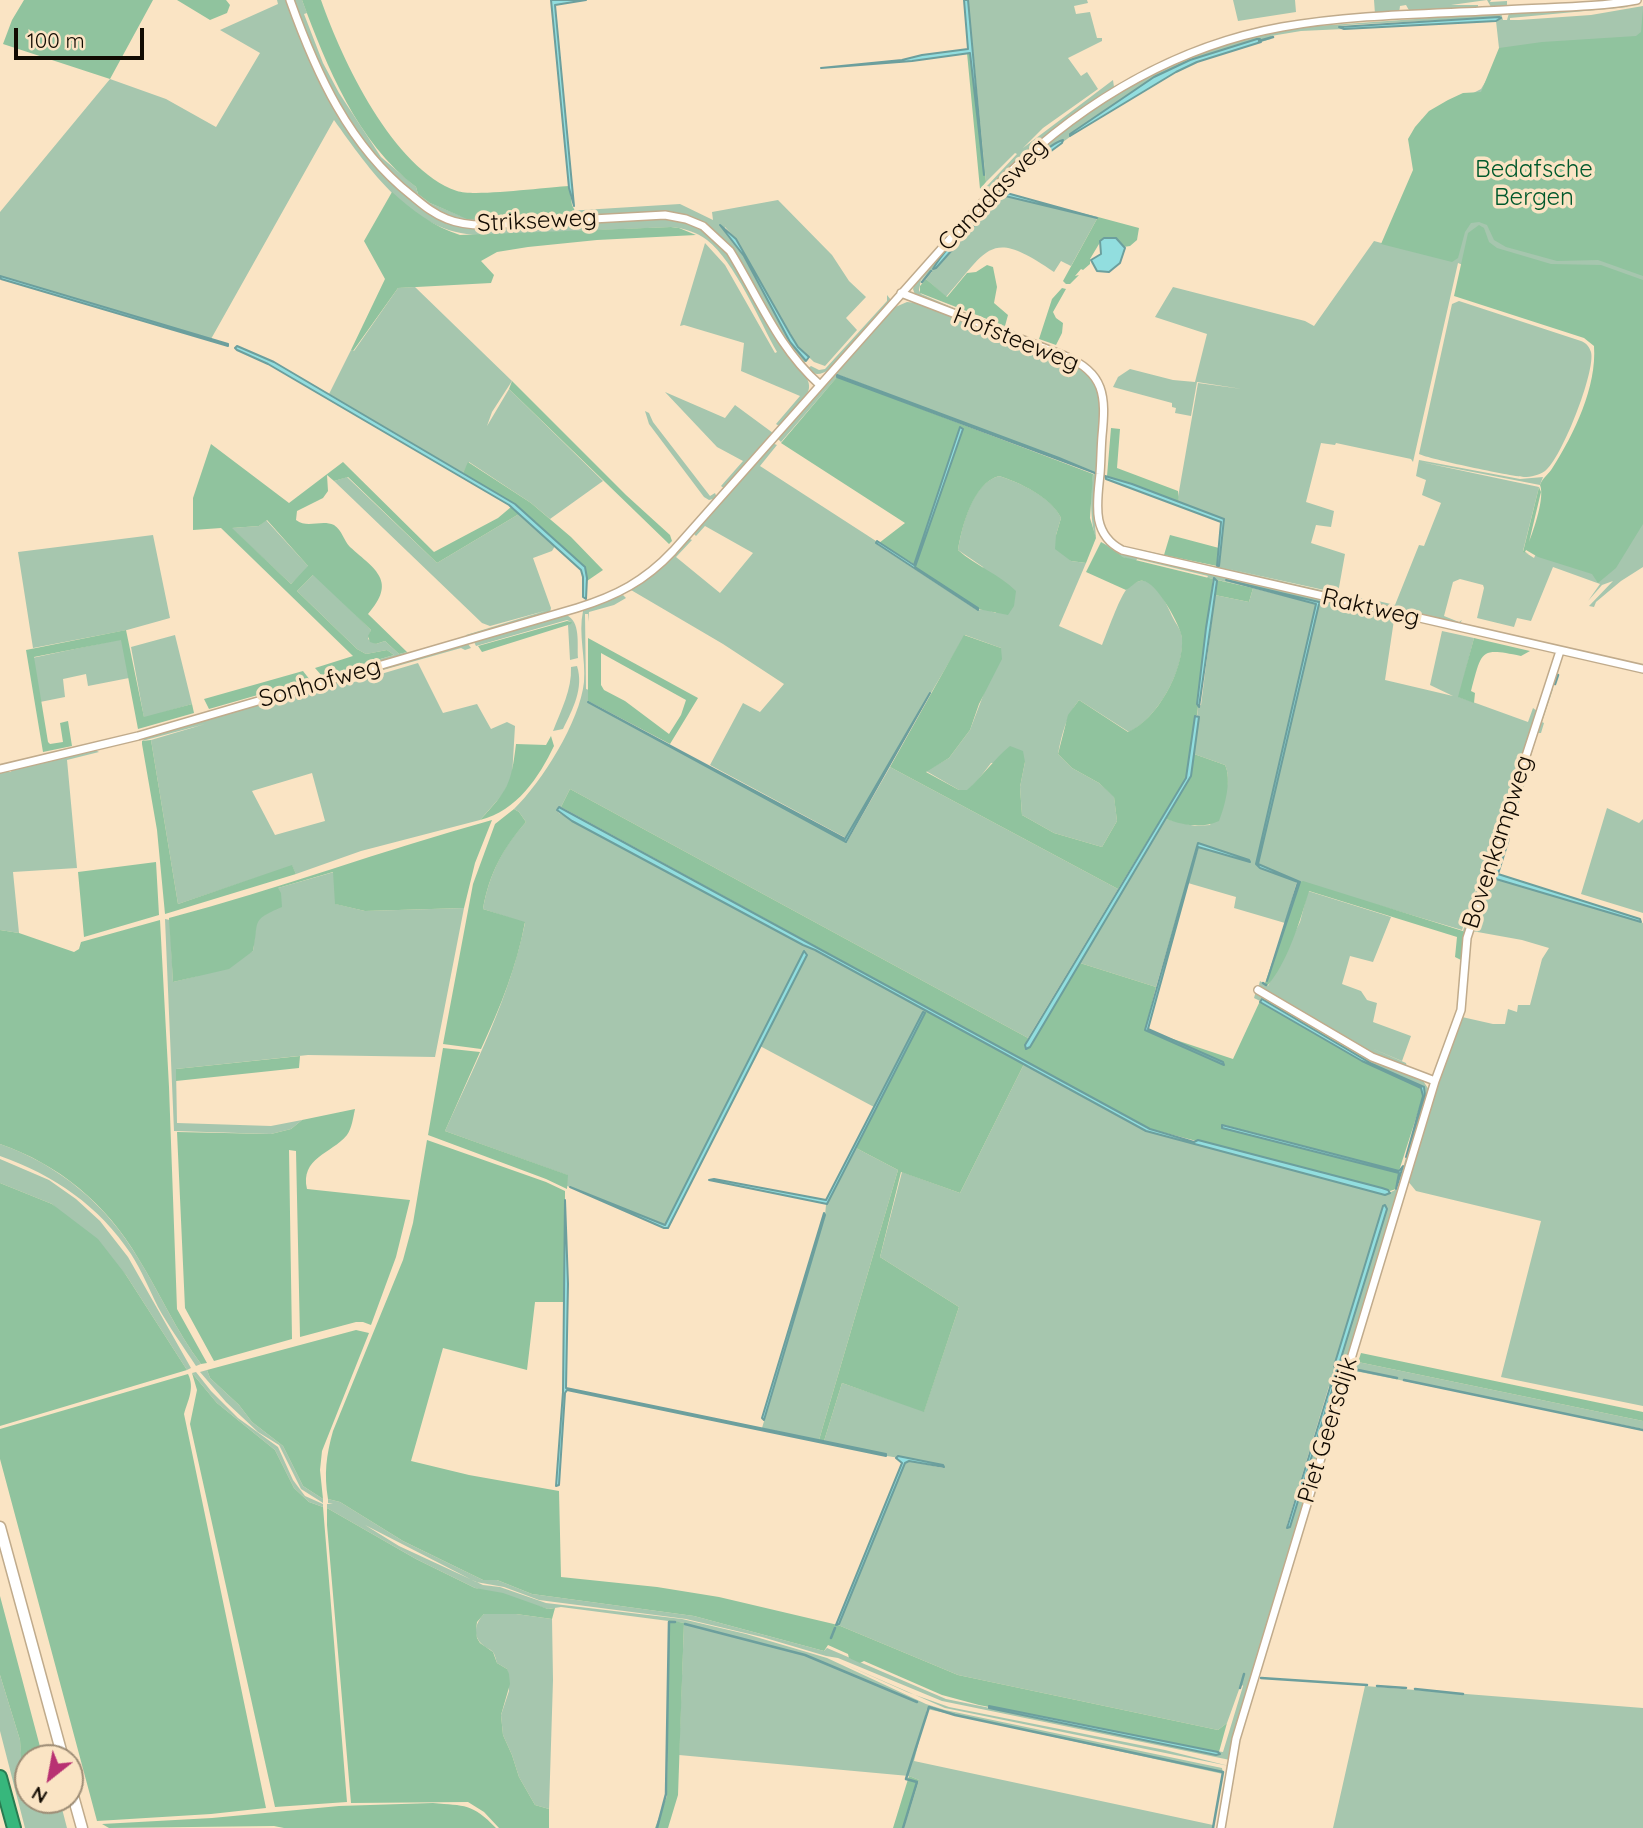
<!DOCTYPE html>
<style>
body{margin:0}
#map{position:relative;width:1643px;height:1828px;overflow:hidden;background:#fae4c4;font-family:Quicksand,sans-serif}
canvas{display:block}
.north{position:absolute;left:14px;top:1744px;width:70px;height:70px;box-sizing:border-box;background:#fae4c4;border:2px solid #9d8d76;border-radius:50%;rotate:211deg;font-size:19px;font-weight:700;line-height:28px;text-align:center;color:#120b02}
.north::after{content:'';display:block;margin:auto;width:24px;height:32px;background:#b83172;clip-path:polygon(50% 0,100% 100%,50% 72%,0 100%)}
.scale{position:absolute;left:14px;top:28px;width:130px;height:32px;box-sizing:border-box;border:4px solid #120b02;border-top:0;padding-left:9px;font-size:21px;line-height:24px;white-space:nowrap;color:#120b02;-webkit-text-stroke:5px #fae4c4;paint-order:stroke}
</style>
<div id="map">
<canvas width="1643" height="1828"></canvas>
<div class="north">N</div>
<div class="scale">100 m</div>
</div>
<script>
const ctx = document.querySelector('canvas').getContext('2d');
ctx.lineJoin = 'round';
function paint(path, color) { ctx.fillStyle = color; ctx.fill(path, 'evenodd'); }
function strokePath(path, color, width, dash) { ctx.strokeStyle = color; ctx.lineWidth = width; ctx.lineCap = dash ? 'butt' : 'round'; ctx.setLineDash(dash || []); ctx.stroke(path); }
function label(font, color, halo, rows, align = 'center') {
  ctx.font = font + ' Quicksand,sans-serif'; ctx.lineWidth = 7; ctx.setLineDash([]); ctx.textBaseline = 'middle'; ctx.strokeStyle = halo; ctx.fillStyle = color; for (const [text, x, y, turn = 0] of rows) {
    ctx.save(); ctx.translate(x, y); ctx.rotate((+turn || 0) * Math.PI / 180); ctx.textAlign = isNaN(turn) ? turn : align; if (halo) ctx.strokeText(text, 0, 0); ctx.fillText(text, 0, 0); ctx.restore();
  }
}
paint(new Path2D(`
 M 277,0 L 288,0 L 307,54 L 318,77 L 365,154 L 396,186 L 453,224 L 654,217 C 670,219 687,220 701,229 C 741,255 759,314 786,353 C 793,363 811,376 809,388 C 808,398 787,418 779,426 L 776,424 L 800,396 L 741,371 L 744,343 L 684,325 L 680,326 L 705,243 L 725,265 L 775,353 L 777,352 C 759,320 735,262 707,240 C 697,232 683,228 671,227 L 479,235 C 413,234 369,169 334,120 L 211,339 L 0,276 L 0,212 L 110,79 L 166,99 L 216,127 L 260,53 L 220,30 L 278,4 Z
 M 292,0 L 302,0 L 307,13 L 304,14 L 323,63 L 339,93 L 381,157 L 416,187 L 418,194 L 430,203 L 461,216 L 567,215 L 567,211 L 680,204 L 713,220 L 712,212 L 778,200 L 832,255 L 849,281 L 866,297 L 846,318 L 857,330 L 825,366 L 814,362 L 798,347 L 736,239 L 725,227 L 724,230 C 759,268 773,321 806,361 L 804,364 L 808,368 L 811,366 L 819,370 L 825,369 L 887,301 L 887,295 L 891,300 L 829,370 C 822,374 816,376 809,371 C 775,346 757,276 728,244 C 712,225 691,216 667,212 L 476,223 C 468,221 458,220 450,217 C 435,213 421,201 410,191 C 347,136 323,75 292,0 Z
 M 968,0 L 1087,0 L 1088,3 L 1074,6 L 1076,14 L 1090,12 L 1097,38 L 1102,38 L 1102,41 L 1068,58 L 1081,76 L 1087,72 L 1098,89 L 1043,128 L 1023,148 L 1113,80 L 1114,87 C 1068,116 1028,149 991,187 L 987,186 L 1017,154 L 1015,153 L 986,182 Z
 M 1233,0 L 1295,0 L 1296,12 L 1238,21 Z
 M 1374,0 L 1491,0 L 1490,2 L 1507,1 L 1507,6 L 1491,7 L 1487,0 L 1451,5 L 1478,5 L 1478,8 L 1410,12 L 1406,5 L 1400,6 L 1399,13 L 1375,14 Z
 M 1625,5 L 1628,7 L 1510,18 L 1510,20 L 1519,20 L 1591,15 L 1643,6 L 1643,567 L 1621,581 L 1596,602 L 1594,607 L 1589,606 L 1613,581 L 1602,585 L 1588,601 L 1600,584 L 1553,567 L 1531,621 L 1517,618 L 1514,627 L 1477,618 L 1484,588 L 1483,585 L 1460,579 L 1453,582 L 1444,616 L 1459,622 L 1462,620 L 1459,625 L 1379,605 L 1378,601 L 1395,605 L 1419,545 L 1424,546 L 1441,503 L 1422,495 L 1426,480 L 1416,476 L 1419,460 L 1520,479 L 1543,477 L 1540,485 L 1421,462 L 1539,487 L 1523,551 L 1534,558 L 1638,336 L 1458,263 L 1413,462 L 1411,459 L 1336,443 L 1335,445 L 1321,443 L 1306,502 L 1334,511 L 1331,527 L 1316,525 L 1311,543 L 1345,554 L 1338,593 L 1224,568 L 1352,597 L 1373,600 L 1367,604 L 1137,552 L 1138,549 L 1218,567 L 1223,519 L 1179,503 L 1178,497 L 1198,383 L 1242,389 L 1197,382 L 1191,416 L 1175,413 L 1176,408 L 1172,407 L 1172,403 L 1113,387 L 1118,377 L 1130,369 L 1173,380 L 1195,382 L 1207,334 L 1155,317 L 1173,287 L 1305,321 L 1314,326 L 1374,241 L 1411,251 L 1421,172 L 1421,120 L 1481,89 L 1506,48 L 1499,48 L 1496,21 L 1501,17 L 1346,25 L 1340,26 L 1344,29 L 1301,31 L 1271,36 L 1271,39 L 1261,42 L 1256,39 L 1190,60 L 1154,77 L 1129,94 L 1012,179 L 933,268 L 936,268 L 1001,194 L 1098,217 L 1071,266 L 1061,261 L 1054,272 C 991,229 990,246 946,297 L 926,279 L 932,272 L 931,270 L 921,280 L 919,290 L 921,294 L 965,313 L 1005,326 L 1001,329 L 915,295 L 913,289 L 915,283 L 1022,164 L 1095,106 L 1150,74 L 1192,56 L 1237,41 L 1302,27 L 1501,13 L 1503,20 L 1507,20 L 1509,13 Z
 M 415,287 L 512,381 L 492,412 L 487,426 L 509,389 L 603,481 L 550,519 L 531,503 L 469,462 L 463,473 L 329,394 L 351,350 L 354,351 L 398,288 Z
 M 1459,301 L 1581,341 C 1586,343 1589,346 1591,352 C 1596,371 1561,460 1545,471 C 1539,475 1531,477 1524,477 C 1510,476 1429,459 1419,454 L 1452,304 Z
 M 907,302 L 918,303 L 1072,362 L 1089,374 L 1096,385 L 1102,409 L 1094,511 L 1096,538 C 1090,525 1090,483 1094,472 L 839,375 L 781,442 L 777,438 L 893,308 Z
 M 665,392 L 725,418 L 735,405 L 773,433 L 725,489 L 721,486 L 743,461 L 717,447 Z
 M 645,411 L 649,413 L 653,422 L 710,496 L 715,493 L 717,498 L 709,500 L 704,497 L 649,424 Z
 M 772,443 L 777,445 L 760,466 L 876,541 L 878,545 L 977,610 L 985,609 L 996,613 L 983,567 L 958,550 C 962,526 972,483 999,476 C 1019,482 1053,498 1061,518 L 1056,535 L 1071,561 L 1086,563 L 1059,626 L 1102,645 C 1107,633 1119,599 1126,590 C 1150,564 1164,599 1173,618 C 1176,624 1182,631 1182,638 C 1185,669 1157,719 1129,732 L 1079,700 C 1066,717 1062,733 1058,754 L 1072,768 L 1099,783 L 1114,796 L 1117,821 L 1102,847 L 1054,833 L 1022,815 L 1020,787 L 1025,762 L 991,763 L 978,780 L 968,790 L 959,790 L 926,771 L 949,758 L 970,730 L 1001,648 L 965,635 L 846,838 L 710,765 L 743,703 L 760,712 L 784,684 L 723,644 L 631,590 L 662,567 L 688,538 L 692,540 L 676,557 L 720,593 L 753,553 L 705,526 L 696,536 L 693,533 Z
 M 347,477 L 437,563 L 519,514 L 555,546 L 552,551 L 533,558 L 551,608 L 550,613 L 467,637 L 466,635 L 548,610 L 490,626 L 482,623 L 334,481 Z
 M 266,520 L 309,567 L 291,584 L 231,528 L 259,526 Z
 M 153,535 L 170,618 L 127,630 L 33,648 L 18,552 Z
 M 1101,542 L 1126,555 L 1392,615 L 1394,620 L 1385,680 L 1453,696 L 1430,685 L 1442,631 L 1474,638 L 1459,697 L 1528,722 L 1533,708 L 1537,711 L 1466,932 L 1463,931 L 1493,836 L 1462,930 L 1300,882 L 1258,865 L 1319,603 L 1323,603 L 1213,579 L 1207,578 L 1208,576 L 1137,559 L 1136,561 C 1122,558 1111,553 1101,542 Z
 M 314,574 L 371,630 L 368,639 L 376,644 L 385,641 L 399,654 L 407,652 L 408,654 L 322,680 L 320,677 L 322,676 L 394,655 L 387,650 L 366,654 L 357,649 L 297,591 Z
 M 1253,588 L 1316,604 L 1256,864 L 1260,868 L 1297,881 L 1285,923 L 1234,908 L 1236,897 L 1188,883 L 1199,846 L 1250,862 L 1198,843 L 1156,987 L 1080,963 L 1166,819 L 1195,826 L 1210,825 C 1219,808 1234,785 1225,765 L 1194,754 L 1198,706 L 1201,705 L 1215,595 L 1249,602 Z
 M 623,595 L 626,598 L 614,605 L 589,612 L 588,622 L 588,614 L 585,614 L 586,689 L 589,690 L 589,702 L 845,842 L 847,842 L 890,767 L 1118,889 L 1028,1038 L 570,789 L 561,807 L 557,810 L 559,813 L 925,1010 L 874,1107 L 760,1046 L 807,955 L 804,951 L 665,1225 L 567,1186 L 567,1175 L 445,1131 C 476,1063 510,996 525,923 L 483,909 C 489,875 502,848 526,822 L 519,812 L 514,809 C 542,782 580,721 584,682 C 586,659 578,634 583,611 Z
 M 566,615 C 581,621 577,644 578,658 L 570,660 L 568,625 L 571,622 L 567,620 L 476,646 L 474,642 Z
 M 175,635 L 192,704 L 144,718 L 131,647 Z
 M 117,640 L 122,640 L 129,678 L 88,686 L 86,674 L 63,679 L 65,697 L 40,702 L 32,658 Z
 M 468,644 L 471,648 L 465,650 L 461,648 L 337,683 L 344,685 L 418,663 L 443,713 L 477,704 L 491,729 L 507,722 L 515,726 L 512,777 L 503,794 L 480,820 L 361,851 L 296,874 L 292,866 L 178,904 L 151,740 L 205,724 L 142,741 L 145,738 L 268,702 L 276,703 L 278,699 ZM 312,773 L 325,821 L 275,835 L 252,791 Z
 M 577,666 C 584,688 573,709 563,729 L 553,731 C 561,710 572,690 571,667 Z
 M 1550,689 L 1553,689 L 1542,722 L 1544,723 L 1541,733 L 1538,733 L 1527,769 L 1529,770 L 1514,818 L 1512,817 L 1509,839 L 1506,836 L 1494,876 L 1643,923 L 1643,1406 L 1501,1377 L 1541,1221 L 1416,1191 L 1407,1180 L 1433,1097 L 1462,1017 L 1493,1024 L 1505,1024 L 1508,1009 L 1517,1012 L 1518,1005 L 1530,1005 L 1542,959 L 1549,948 L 1522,940 L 1472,931 Z
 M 95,750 L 99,752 L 67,760 L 77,868 L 13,872 L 19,933 L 0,930 L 0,772 L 11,772 L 12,769 Z
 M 1607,808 L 1639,823 L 1643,819 L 1643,913 L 1581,894 Z
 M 334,872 L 336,904 L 365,911 L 464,908 L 435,1057 L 308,1055 L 176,1069 L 177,1123 L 271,1126 L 302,1120 L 291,1129 L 271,1134 L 174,1131 L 165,919 L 170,920 L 173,982 L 197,976 L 253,951 L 256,924 L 259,918 L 266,914 L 278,888 Z
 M 1308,891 L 1391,917 L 1373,962 L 1350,956 L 1342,984 L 1361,991 L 1367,1000 L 1377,1003 L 1373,1022 L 1411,1036 L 1402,1061 L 1371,1048 L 1406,1063 L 1407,1068 L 1384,1061 L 1262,990 L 1259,985 L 1260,981 L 1268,986 L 1300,922 Z
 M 1256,991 L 1373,1060 L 1422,1079 L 1429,1090 L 1230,1760 L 942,1701 L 838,1658 L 826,1656 L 762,1637 L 686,1619 L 539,1600 L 504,1587 L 476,1582 L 365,1525 L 399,1546 L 483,1585 L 500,1587 L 546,1603 L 682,1619 L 746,1634 L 827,1658 L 926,1704 L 945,1710 L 1222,1768 L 1223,1774 L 927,1709 L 914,1761 L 1213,1825 L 1213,1828 L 904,1828 L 919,1780 L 909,1776 L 679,1755 L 684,1623 L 561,1607 L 548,1609 L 475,1588 L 416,1559 L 327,1508 L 327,1504 L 333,1504 L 328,1503 L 328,1499 L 340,1502 L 403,1541 L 483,1580 L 497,1580 L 532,1594 L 694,1616 L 824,1651 L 827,1648 L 946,1699 L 1162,1743 L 1223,1752 L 1243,1686 L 1241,1684 L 1227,1723 L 1218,1730 L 958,1675 L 838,1625 L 905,1463 L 909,1461 L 943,1468 L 943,1465 L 887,1456 L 886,1454 L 824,1441 L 842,1383 L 924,1411 L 959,1307 L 880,1257 L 902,1172 L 960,1193 L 1024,1064 L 1146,1131 L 1385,1195 L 1397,1189 L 1425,1090 L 1372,1064 L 1262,1000 L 1260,1001 L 1254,998 ZM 1383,1206 L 1387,1209 L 1337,1371 L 1334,1366 ZM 1332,1385 L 1289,1528 L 1287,1525 L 1329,1386 Z
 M 0,1144 C 58,1164 107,1205 138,1258 C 160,1293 176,1331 201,1364 L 196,1366 C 183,1346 169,1327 158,1307 C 149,1289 142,1271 131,1254 C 99,1206 54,1175 0,1156 Z
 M 856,1148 L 898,1170 L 819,1440 L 762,1428 L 825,1215 L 826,1205 Z
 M 0,1159 L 49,1180 L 76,1199 L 100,1221 L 128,1257 L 191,1368 L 187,1370 L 126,1275 L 52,1204 L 0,1183 Z
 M 1358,1362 L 1643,1421 L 1643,1429 L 1355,1371 Z
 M 207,1370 L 210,1378 L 239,1405 L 252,1422 L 283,1446 L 303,1486 L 323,1499 L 323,1503 L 301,1489 L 279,1445 L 258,1432 L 226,1402 L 200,1372 Z
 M 196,1372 L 211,1391 L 238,1418 L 278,1447 L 293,1480 L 305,1496 L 323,1504 L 323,1507 L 309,1502 L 294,1488 L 275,1450 L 217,1403 L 192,1373 Z
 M 484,1614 L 516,1614 L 552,1619 L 553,1680 L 549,1809 L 535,1805 L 519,1777 L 512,1755 L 503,1735 L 501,1715 L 509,1691 L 507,1669 L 497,1663 C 496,1660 495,1655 493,1652 C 490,1649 486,1648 483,1645 C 472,1636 475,1623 484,1614 Z
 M 842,1663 L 907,1692 L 949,1707 L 1165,1750 L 1229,1766 L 945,1708 Z
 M 0,1675 L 20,1740 L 24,1791 L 32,1806 L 60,1801 L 67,1828 L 25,1828 L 0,1731 Z
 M 1365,1686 L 1643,1708 L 1643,1828 L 1333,1828 Z`), '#a6c6ae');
paint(new Path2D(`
 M 24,0 L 153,0 L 110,79 L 3,44 L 12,20 Z
 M 177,0 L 226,0 L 230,5 L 227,13 L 210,20 Z
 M 302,0 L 321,0 C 342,60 393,169 457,191 C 474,197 547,187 569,186 L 572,205 L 575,211 L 567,211 L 567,216 L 467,219 L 430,203 L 418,194 L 416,187 C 357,142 327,67 302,0 Z
 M 1643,9 L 1643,276 L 1598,260 L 1557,261 L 1506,247 L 1494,240 L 1487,225 L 1479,222 L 1471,223 L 1465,232 L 1458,258 L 1452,262 L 1381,244 L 1413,170 L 1408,139 L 1415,127 L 1429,111 L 1448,100 L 1463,93 L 1481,92 L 1499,48 L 1542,42 L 1636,36 L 1641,32 Z
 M 972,42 L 986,182 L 980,189 L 967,53 L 970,53 L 973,68 L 984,174 Z
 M 392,192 C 412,210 434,227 460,235 L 671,227 L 679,228 L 696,235 L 597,240 L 528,247 L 497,252 L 481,261 L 494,275 L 491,283 L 398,288 L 353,351 L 351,350 L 385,279 L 364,241 Z
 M 1098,217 L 1139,228 L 1137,240 L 1130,246 L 1124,247 L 1116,238 L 1102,239 L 1090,259 L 1090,264 L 1083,270 L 1081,269 L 1075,276 L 1079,275 L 1070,284 L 1066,284 L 1063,281 Z
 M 1479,225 L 1484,228 L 1489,242 L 1497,248 L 1551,264 L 1601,265 L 1643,280 L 1643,524 L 1616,568 L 1598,583 L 1592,574 L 1538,557 L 1526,550 L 1525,552 L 1529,554 L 1523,552 L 1539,487 L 1541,492 L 1529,542 C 1534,529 1545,497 1540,485 C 1543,477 1549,474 1553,467 C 1574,434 1597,387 1594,346 L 1584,338 L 1454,296 L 1468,233 Z
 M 987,265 L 993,267 L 997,287 L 994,303 L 1008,315 L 1005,326 L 920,293 L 920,286 L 926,279 L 947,297 L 967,273 L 976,272 Z
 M 1062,288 L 1066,289 L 1053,312 L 1056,318 L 1063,323 L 1062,333 L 1056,345 L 1039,339 L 1052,299 Z
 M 837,377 L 1093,474 L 1090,518 L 1096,538 L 1086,563 L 1071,561 L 1055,549 L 1056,535 L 1061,518 C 1052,498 1019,482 999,476 C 973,483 962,526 958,550 C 976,566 999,574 1016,591 L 1014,606 L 1008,615 L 978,609 L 915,567 L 962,428 L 914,564 L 879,543 L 905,523 L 781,443 Z
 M 512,381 L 626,495 L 670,535 L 672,541 L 669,544 L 509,389 Z
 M 1111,428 L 1120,429 L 1117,468 L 1178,491 L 1179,503 L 1107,476 Z
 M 211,444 L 289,503 L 343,462 L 434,552 L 498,518 L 511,507 L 519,514 L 437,563 L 348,477 L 334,481 L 327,475 L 328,491 L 323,498 L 297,511 L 296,520 C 308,529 321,519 334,525 C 342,530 344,541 350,547 C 376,570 397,581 368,614 L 407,652 L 399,654 L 385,641 L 376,644 L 370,642 L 368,636 L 371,630 L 313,575 L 297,591 L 357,649 L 366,654 L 387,650 L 394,655 L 322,676 L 315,668 L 353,656 L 221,528 L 193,530 L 193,498 ZM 267,520 L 308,566 L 291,584 L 232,528 L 259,526 Z
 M 468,462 L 531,503 L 571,537 L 603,570 L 587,581 L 586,573 L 536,522 L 463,473 Z
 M 1170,535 L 1219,548 L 1217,566 L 1164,555 Z
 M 1101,542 L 1123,557 L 1213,579 L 1197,715 L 1195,716 L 1186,778 L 1118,889 L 890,767 L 964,635 L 1001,648 L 1002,659 L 979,704 L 970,730 L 949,758 L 926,772 L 959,790 L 967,790 C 983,776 993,760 1010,746 L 1023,751 L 1025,762 L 1020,787 L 1022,815 L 1054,833 L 1102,847 L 1117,821 L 1114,797 L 1099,783 L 1072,768 L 1058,754 L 1068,715 L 1079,700 L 1128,732 C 1157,720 1184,670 1182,638 C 1181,626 1154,576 1140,581 C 1135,582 1130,588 1126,590 L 1086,572 Z
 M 1217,580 L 1253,588 L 1249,602 L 1215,595 Z
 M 567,621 L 572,622 L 571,624 L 482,652 L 478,646 Z
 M 126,630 L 144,717 L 192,704 L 194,713 L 138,729 L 121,640 L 34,657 L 48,742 L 50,744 L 63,742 L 60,723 L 68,721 L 72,746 L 43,752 L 26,650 Z
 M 588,638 L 698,698 L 670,744 L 588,701 ZM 601,653 L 686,700 L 681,715 L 669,734 L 625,701 L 604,690 L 601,685 Z
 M 1474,638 L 1530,651 L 1521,656 C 1479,647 1482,651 1471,691 L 1475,693 L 1474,703 L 1458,697 Z
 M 303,671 L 310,680 L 209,709 L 204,699 Z
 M 551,736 L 554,746 C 539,777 517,811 480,820 C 508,790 511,785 516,744 L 546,745 Z
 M 151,740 L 178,904 L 292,865 L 296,874 L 165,914 L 157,830 L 142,744 L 142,741 Z
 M 1194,754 L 1225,765 C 1232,779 1225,806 1219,821 C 1202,829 1183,825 1166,819 L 1191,776 Z
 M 570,789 L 1028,1038 L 1025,1045 L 1030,1047 L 1080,963 L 1156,987 L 1145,1030 L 1223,1062 L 1155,1033 L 1233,1059 L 1260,1001 L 1363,1061 L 1421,1088 L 1423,1096 L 1399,1171 L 1224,1125 L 1221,1127 L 1399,1173 L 1396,1189 L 1390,1191 L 1150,1129 L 561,807 Z
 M 514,809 L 519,812 L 526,822 C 503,848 489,874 483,909 L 525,922 C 517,966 500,1008 481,1049 L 443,1044 L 473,884 L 495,824 Z
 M 492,820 L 475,863 L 464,908 L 365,911 L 335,904 L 333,872 L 278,888 L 281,893 L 282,907 C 249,921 260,921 253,951 L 229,969 L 173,982 L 169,918 C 278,889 383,850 492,820 Z
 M 156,862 L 159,915 L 84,937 L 78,872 Z
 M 1303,881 L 1466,932 L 1461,960 L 1455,957 L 1457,937 L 1309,891 C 1300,921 1287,964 1267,986 L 1265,983 L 1300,882 Z
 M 160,920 L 169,1087 L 177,1309 L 207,1363 L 201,1364 C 176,1331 160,1293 138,1258 C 107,1204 58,1164 0,1144 L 0,930 L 19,933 L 74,952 L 79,949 L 81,942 Z
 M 925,1010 L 1024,1064 L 960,1193 L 901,1172 L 880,1257 L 959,1307 L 924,1412 L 842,1383 L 824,1441 L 819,1440 L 898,1170 L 856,1148 Z
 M 443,1048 L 480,1052 L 445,1131 L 568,1175 L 567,1189 L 546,1179 L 428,1135 Z
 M 300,1056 L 299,1068 L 176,1081 L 176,1069 Z
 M 355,1109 C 353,1118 352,1128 347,1135 C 331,1154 300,1158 307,1189 L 410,1200 L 396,1257 L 371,1325 L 363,1322 L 356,1322 L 300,1337 L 296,1151 L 289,1150 L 292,1339 L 214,1361 L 185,1308 L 177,1132 L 271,1134 L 291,1129 L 302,1120 Z
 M 427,1140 L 546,1182 L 565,1191 L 565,1302 L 535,1302 L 527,1370 L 443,1348 L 411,1461 L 469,1475 L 559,1491 L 561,1577 L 657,1587 L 719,1597 L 838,1625 L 958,1675 L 1218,1730 L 1227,1723 L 1219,1752 L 979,1705 L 942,1695 L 864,1661 L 860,1663 L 849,1658 L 848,1654 L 828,1645 L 824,1651 L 694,1616 L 532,1594 L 497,1580 L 483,1580 L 403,1541 L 340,1502 L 328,1499 C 324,1474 326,1456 333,1431 L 403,1260 L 413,1223 Z
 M 0,1183 L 52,1204 L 98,1239 L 126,1275 L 187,1370 L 0,1426 Z
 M 356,1330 L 369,1333 L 322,1451 L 320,1470 L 323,1499 L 303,1486 L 283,1446 L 252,1422 L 239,1405 L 210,1378 L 207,1370 Z
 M 1361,1353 L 1643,1412 L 1643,1421 L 1358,1362 Z
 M 192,1373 L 217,1403 L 275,1450 L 294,1488 L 309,1502 L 323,1507 L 347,1802 L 275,1807 L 190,1424 L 197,1390 Z
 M 188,1374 C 195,1388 188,1400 184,1414 L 266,1808 L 211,1814 L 97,1821 L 0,1459 L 0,1429 Z
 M 327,1508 L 416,1559 L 475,1588 L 503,1593 L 548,1609 L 555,1608 L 552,1619 L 516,1614 L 484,1614 L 477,1622 L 476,1630 L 477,1638 L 480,1643 L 493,1652 L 497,1663 L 507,1669 L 509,1674 L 510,1684 L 501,1715 L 503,1735 L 512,1755 L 519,1777 L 535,1805 L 549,1809 L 549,1828 L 499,1828 L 484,1812 L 468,1802 L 351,1803 L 327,1525 Z
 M 0,1596 L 43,1758 L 28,1758 L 28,1799 L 23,1791 L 20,1740 L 0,1675 Z
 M 669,1620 L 684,1623 L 678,1795 L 668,1828 L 655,1828 L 667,1796 Z
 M 909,1776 L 919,1780 L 904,1828 L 893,1828 Z
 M 433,1803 C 465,1806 472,1803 496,1828 L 284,1828 L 274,1826 L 109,1828 L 102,1824 L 212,1818 L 339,1806 Z`), '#90c39e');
const water = new Path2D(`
 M 551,0 L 586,0 L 555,5 L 574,206 L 569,188 Z
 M 964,0 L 968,0 L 984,175 L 970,53 L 912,61 L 821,68 L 902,60 L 922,55 L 968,49 Z
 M 1499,17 L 1501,18 L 1496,21 L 1344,29 L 1339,27 Z
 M 1257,39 L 1260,39 L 1261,42 L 1197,62 L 1176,72 L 1070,136 L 1070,134 L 1154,77 L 1190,60 Z
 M 1063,140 L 1062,143 L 1028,168 L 1003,192 L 1097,218 L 1001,195 L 936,268 L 933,269 C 946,244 1038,147 1063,140 Z
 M 720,225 L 736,239 L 790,334 L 798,347 L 809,357 L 806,361 L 790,342 L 744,256 Z
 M 1116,238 L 1125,248 L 1120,263 L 1109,272 L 1097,271 L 1091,260 L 1101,254 L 1100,241 L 1104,238 Z
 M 0,276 L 228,344 L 228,346 L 1,279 Z
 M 237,346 L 274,362 L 515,504 L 585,567 L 587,578 L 586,599 L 583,597 L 583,577 L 581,570 L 509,505 L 268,364 L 237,350 L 235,348 Z
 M 837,375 L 1059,458 L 1095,473 L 837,377 Z
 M 960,427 L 963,429 L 915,567 L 978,608 L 978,610 L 876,543 L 877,541 L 914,565 Z
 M 1105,476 L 1132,484 L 1224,519 L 1219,566 L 1217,566 L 1221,522 L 1106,479 Z
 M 1214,578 L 1217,581 L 1199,707 L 1197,704 L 1206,628 Z
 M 1226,580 L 1323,603 L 1319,604 L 1258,864 L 1300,882 L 1267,981 L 1298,882 L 1260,868 L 1256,864 L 1316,604 Z
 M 930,693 L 846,842 L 588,702 L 845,839 Z
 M 1195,716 L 1199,717 L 1191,776 L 1030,1047 L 1026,1049 L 1025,1045 L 1186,778 Z
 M 559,807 L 1150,1129 L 1194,1142 L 1198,1140 L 1382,1188 L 1388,1190 L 1390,1193 L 1385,1195 L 1146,1131 L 815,950 L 803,945 L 572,821 L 557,810 Z
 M 1506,835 L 1509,839 L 1498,874 L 1640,919 L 1641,922 L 1496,879 L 1494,872 Z
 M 1198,843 L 1249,860 L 1250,862 L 1198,847 L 1148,1029 L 1223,1062 L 1224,1065 L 1145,1030 Z
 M 804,951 L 807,955 L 668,1228 L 664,1228 L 570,1187 L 665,1225 Z
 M 1262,999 L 1372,1064 L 1424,1087 L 1425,1096 L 1406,1157 L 1423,1096 L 1421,1088 L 1362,1061 L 1260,1002 Z
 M 923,1012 L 925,1013 L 827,1204 L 709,1180 L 714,1179 L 826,1200 Z
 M 1222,1125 L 1399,1171 L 1403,1166 L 1396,1189 L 1399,1173 L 1222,1128 Z
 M 565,1200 L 568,1284 L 566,1388 L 886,1454 L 886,1456 L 567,1390 L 565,1393 L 559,1485 L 556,1486 L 563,1392 Z
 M 1385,1205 L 1387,1209 L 1337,1371 L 1334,1366 L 1383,1206 Z
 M 824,1213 L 825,1215 L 764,1420 L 762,1418 Z
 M 1331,1384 L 1333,1387 L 1290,1527 L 1287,1528 Z
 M 898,1456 L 943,1465 L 944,1467 L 909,1461 L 905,1463 L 839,1624 L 836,1625 L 902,1463 L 896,1458 Z
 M 989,1706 L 1218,1752 L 1220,1754 L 1216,1755 L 989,1708 Z`);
paint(water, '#92dedf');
strokePath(water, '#6c9f9d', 2);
strokePath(new Path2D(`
 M 1259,41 L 1273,37
 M 922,282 L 931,271
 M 1555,684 L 1558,675
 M 1263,983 L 1266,985
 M 1358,1370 L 1397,1378
 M 1404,1380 L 1643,1430
 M 1331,1386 L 1336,1369
 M 685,1624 L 805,1655 L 917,1702
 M 831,1638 L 835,1628
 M 1261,1678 L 1367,1685
 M 1377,1686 L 1406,1688
 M 1240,1688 L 1244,1674
 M 1415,1689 L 1463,1694
 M 657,1828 L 666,1794 L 669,1622 L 675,1622
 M 903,1828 L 917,1782 L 906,1779 L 929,1707 L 955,1715 L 1223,1772 L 1213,1828`), '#6c9f9d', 2.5);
const street = new Path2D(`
 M 290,0 C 316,73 349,146 411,195 C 422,204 433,214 447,219 C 459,224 471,225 484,225 L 665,215 L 686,219 L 703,226 L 730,251 C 759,298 778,348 820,385
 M 901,293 L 1065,356 C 1105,373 1106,396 1102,436 C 1101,448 1101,461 1100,474 C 1097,503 1091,534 1122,550 L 1643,669
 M 0,769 L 138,736 L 577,608 C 616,596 645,581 673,551 L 1006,176 C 1083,102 1176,46 1282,27 C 1355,14 1431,14 1504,10 C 1548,7 1594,8 1637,0
 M 1258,990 L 1372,1057 L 1435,1081
 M 1221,1828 L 1236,1739 L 1435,1081 L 1461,1010 L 1467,938 L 1560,651`);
const secondary = new Path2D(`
 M 0,1527 L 63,1758
 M 70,1785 L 82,1828`);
const highway = new Path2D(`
 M 0,1777 L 14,1828`);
strokePath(street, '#c0ab8c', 10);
strokePath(secondary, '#c0ab8c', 13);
strokePath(highway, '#2a7b51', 16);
strokePath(street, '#fff', 7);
strokePath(secondary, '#fff', 10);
strokePath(highway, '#37b77c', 12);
label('24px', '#00592c', '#fae4c4', [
 ["Bedafsche",1534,170],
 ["Bergen",1534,198]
]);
label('24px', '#120b02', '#fae4c4', [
 ["Canadasweg",993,195,-46],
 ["Strikseweg",537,221,-3],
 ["Hofsteeweg",1016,340,22],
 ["Raktweg",1371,608,13],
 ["Sonhofweg",320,683,-16],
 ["Bovenkampweg",1498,842,-72],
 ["Piet Geersdijk",1328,1430,-73]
]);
</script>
